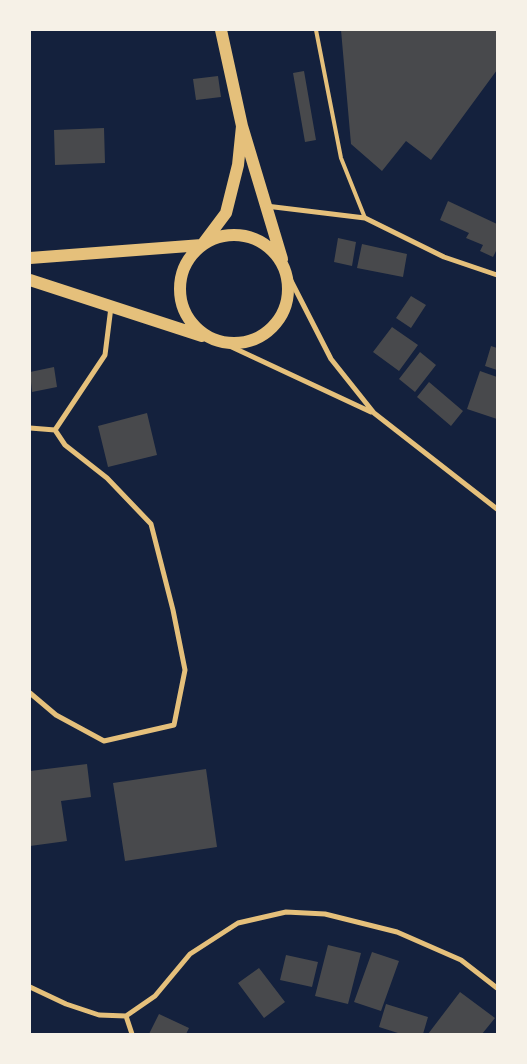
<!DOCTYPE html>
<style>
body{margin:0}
#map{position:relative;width:527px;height:1064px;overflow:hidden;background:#14213d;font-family:"Open Sans",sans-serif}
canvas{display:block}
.frame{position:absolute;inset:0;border:31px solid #f6f1e7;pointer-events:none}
</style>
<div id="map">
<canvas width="527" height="1064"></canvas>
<div class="frame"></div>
</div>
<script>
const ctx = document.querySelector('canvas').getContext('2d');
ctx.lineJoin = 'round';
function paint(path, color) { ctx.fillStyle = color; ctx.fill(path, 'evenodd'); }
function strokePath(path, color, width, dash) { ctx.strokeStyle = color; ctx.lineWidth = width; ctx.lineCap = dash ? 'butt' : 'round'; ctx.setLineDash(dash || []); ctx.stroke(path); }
paint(new Path2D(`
 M 341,30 L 497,30 L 497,70 L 431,160 L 406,141 L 382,171 L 351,144 Z
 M 304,71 L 316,140 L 305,142 L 293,73 Z
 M 218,76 L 221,97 L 196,100 L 193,79 Z
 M 104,128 L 105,163 L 55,165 L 54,130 Z
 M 448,201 L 497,224 L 497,249 L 493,257 L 480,251 L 483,245 L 466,238 L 469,233 L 440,220 Z
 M 338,238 L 356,242 L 352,266 L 334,262 Z
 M 362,244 L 407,254 L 403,277 L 357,268 Z
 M 411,296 L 426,305 L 411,328 L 396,318 Z
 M 392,327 L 418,345 L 399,371 L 373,352 Z
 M 491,346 L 497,348 L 497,370 L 485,366 Z
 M 420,352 L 436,365 L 415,392 L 399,379 Z
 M 54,367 L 57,387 L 32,392 L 30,372 Z
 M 480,371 L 497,377 L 497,419 L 467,409 Z
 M 429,382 L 463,411 L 451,426 L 417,397 Z
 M 147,413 L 157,455 L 108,467 L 98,426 Z
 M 87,764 L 91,797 L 61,801 L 67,841 L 30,846 L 30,771 Z
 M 206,769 L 217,847 L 125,861 L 113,783 Z
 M 328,945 L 361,953 L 348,1004 L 315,996 Z
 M 372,952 L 399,961 L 381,1011 L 354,1002 Z
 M 286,955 L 318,962 L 312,987 L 280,980 Z
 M 259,968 L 285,1002 L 264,1018 L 238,983 Z
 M 460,992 L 495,1018 L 482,1034 L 428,1034 Z
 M 386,1004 L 428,1017 L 423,1034 L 401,1034 L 379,1027 Z
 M 159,1014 L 189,1028 L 186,1034 L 149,1034 Z`), '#48494c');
strokePath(new Path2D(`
 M 316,30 L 341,158 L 365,218`), '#e5c07b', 4);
strokePath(new Path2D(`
 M 266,206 L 365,218 L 444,257 L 497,275
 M 285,269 L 331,359 L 374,413 L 497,509
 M 221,342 L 371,412
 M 30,428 L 55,430 L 65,445 L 107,478 L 151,524 L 173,610 L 185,670 L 174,725 L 104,741 L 56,715 L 30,693
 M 55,430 L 105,355 L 111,307
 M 30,987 L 66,1004 L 99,1015 L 126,1016 L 155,996 L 190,954 L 238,923 L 286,912 L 325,914 L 397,932 L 461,960 L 497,988
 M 126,1016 L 132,1034`), '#e5c07b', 5);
strokePath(new Path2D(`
 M 221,30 L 242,126 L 282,259
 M180 289a54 54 0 1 1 108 0a54 54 0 1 1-108 0Z
 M 30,258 L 202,245 L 226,213 L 238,165 L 242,126
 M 30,280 L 202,336`), '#e5c07b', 12);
</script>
